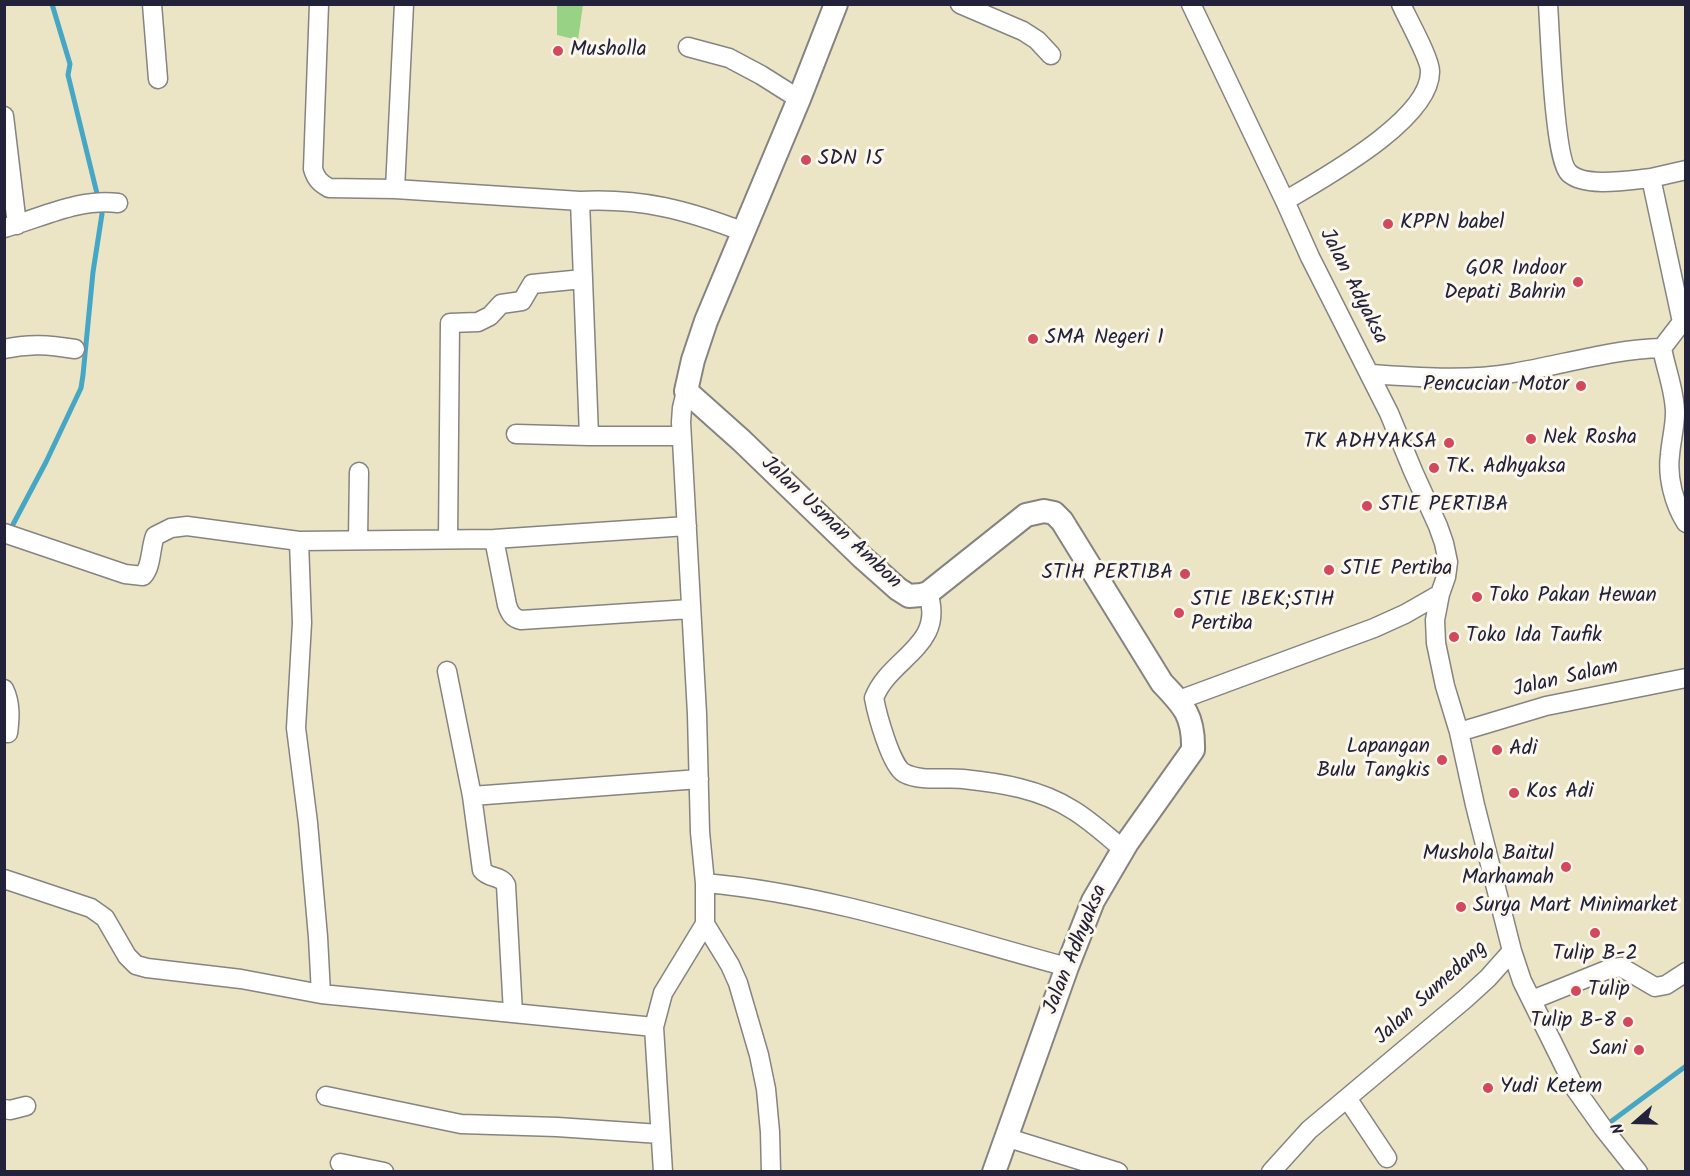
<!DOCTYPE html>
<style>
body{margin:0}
#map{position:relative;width:1690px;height:1176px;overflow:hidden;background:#ebe5c6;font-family:Kalam,sans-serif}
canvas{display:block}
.frame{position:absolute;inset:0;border:6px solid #22223b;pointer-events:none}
.north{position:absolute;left:1606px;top:1092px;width:60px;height:60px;-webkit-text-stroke:4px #fbf7ec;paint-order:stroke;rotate:250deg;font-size:16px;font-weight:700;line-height:24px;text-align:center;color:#22223b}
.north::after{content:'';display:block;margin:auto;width:21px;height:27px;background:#22223b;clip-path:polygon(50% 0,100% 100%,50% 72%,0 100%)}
</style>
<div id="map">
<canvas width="1690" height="1176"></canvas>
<div class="frame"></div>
<div class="north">N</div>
</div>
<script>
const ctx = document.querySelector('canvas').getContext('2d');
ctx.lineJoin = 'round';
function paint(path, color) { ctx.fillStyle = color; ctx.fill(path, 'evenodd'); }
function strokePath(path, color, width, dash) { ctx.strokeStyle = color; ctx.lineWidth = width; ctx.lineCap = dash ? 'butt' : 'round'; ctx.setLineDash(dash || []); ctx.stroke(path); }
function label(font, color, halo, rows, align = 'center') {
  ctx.font = font + ' Kalam,sans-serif'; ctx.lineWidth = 6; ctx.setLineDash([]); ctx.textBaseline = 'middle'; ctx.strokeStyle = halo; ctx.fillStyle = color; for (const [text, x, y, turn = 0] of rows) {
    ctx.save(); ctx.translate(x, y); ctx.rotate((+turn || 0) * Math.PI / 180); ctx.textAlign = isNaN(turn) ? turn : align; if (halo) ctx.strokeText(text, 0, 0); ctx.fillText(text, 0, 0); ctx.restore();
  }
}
paint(new Path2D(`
 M 557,5 L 583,5 L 578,40 L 557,35 Z`), '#98d285');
strokePath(new Path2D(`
 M 9,532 L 46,462 L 81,388 L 83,375 L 93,272 L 102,214 L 68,75 L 70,64 L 52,4
 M 1605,1126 L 1686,1066`), '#46a7c5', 5);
const minor = new Path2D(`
 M 152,4 L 158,79
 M 319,4 L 313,169 C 316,179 320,183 329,188 L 395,189 L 580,201 C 642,198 687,210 744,232
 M 960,4 L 1023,31 L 1037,40 L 1051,55
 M 1191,4 L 1285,201 L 1310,257 L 1389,413 L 1413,471 L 1438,526 L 1444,543 L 1448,562 L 1446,577 L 1440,594 L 1435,620 L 1436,643 L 1445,686 L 1459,732 L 1475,805 L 1512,951 L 1488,978 L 1465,999 L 1309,1130 L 1271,1172
 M 1548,4 C 1550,32 1554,159 1569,173 C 1585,188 1630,180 1651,178
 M 688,47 L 729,58 L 761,75 L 799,99
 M 4,116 L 17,225
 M 1686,170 L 1651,178 L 1682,322 L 1662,348 C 1666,370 1675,391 1675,413 C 1675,427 1671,441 1670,455 C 1667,477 1674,504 1686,523
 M 395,189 L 404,4
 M 580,201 L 589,436
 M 1285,201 C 1323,178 1430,120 1430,72 C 1431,60 1407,18 1401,4
 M 4,228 C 41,218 79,198 118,203
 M 4,349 C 30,343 49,345 75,349
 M 1371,374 C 1418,377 1466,381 1513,373 C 1562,365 1612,349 1662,348
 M 516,434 L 589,436 L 681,436
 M 4,533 L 125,574 L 143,576 C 152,566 150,549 155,536 L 171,528 L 187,526 L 299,541 L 494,539 L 687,526
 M 448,539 L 450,323 L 478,322 L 490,316 L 501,304 L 522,301 L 532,284 L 583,279
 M 494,539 L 507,605 C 510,614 513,618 521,620 L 690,609
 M 358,540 L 359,472
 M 299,541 L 302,623 L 296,728 L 308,823 L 318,937 L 321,994
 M 928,593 C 946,646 890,657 874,698 C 877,714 891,766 904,773 C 921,782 945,777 963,779 C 1001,783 1040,789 1073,810 C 1091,821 1107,836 1123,849
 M 447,671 L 472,796 L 482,870 C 489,879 501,875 506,885 L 513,1013
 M 4,689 C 11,703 10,718 8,733
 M 1179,700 L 1374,628 L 1405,614 L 1440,594
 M 1459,732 L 1546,706 L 1686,678
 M 472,796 L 699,779
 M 4,879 L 91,908 L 105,918 L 127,956 L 136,965 L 147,968 L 241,979 L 321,994 L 654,1027
 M 705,883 C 829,894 948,935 1067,967
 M 705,924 L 730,965 L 738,983 L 759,1055 L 766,1089 L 770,1132 L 771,1172
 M 1512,951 L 1522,981 L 1576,1090 L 1603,1128 L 1638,1172
 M 1532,1000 L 1609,969 L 1621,967 L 1655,987 L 1666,985 L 1686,972
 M 326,1096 L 461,1124 L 557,1127 L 660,1134
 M 1347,1098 L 1387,1158
 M 4,1109 L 10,1110 L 26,1106
 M 1005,1137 L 1118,1172
 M 340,1163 L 384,1172
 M 663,1172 L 654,1027 L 663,993 L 705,924 L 705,883 L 700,832 L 697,714 L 681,422 L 682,408 L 686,391`);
const tertiary = new Path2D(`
 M 836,4 L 799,99 L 706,321 L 693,360 L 686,391 L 742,441 L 862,557 L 898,589 L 909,596 L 921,595 L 928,593 L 1026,515 L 1044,511 L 1054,513 L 1062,521 L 1162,683 C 1184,706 1194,716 1193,750 L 1127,843 L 1093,901 L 1067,967 L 994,1172`);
strokePath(minor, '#868480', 21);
strokePath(tertiary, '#868480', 26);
strokePath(minor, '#fff', 18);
strokePath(tertiary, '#fff', 22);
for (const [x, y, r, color] of [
 [558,51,6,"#d1495b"],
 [806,160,6,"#d1495b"],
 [1388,224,6,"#d1495b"],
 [1578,282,6,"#d1495b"],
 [1033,339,6,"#d1495b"],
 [1581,386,6,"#d1495b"],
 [1531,439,6,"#d1495b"],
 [1449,443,6,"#d1495b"],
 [1434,468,6,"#d1495b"],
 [1367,506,6,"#d1495b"],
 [1329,570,6,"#d1495b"],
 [1185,574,6,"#d1495b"],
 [1477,597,6,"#d1495b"],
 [1179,613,6,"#d1495b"],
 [1454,637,6,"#d1495b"],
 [1497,750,6,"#d1495b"],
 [1442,760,6,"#d1495b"],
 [1514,793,6,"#d1495b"],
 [1566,867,6,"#d1495b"],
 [1461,907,6,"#d1495b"],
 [1595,933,6,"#d1495b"],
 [1576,991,6,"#d1495b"],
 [1628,1022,6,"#d1495b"],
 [1639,1050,6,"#d1495b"],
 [1488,1088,6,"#d1495b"]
]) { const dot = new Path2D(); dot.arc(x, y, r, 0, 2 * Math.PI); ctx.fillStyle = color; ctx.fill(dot); strokePath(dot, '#fbf7ec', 2); }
label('21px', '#22223b', '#fbf7ec', [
 ["Musholla",570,51],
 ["SDN 15",818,160],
 ["KPPN babel",1400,224],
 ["GOR Indoor",1566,270,"right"],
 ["Depati Bahrin",1566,294,"right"],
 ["SMA Negeri 1",1045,339],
 ["Pencucian Motor",1569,386,"right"],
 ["Nek Rosha",1543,439],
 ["TK ADHYAKSA",1437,443,"right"],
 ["TK. Adhyaksa",1446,468],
 ["STIE PERTIBA",1379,506],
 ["STIE Pertiba",1341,570],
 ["STIH PERTIBA",1173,574,"right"],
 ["Toko Pakan Hewan",1489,597],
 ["STIE IBEK;STIH",1191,601],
 ["Pertiba",1191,625],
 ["Toko Ida Taufik",1466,637],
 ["Lapangan",1430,748,"right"],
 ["Bulu Tangkis",1430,772,"right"],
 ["Adi",1509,750],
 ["Kos Adi",1526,793],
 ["Mushola Baitul",1554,855,"right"],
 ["Marhamah",1554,879,"right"],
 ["Surya Mart Minimarket",1473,907],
 ["Tulip B-2",1595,955,"center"],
 ["Tulip",1588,991],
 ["Tulip B-8",1616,1022,"right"],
 ["Sani",1627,1050,"right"],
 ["Yudi Ketem",1500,1088]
], 'left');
label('21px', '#22223b', '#fbf7ec', [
 ["Jalan Adyaksa",1352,287,63],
 ["Jalan Usman Ambon",830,524,43],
 ["Jalan Salam",1566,680,-13],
 ["Jalan Adhyaksa",1077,950,-68],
 ["Jalan Sumedang",1432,994,-42]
]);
</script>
